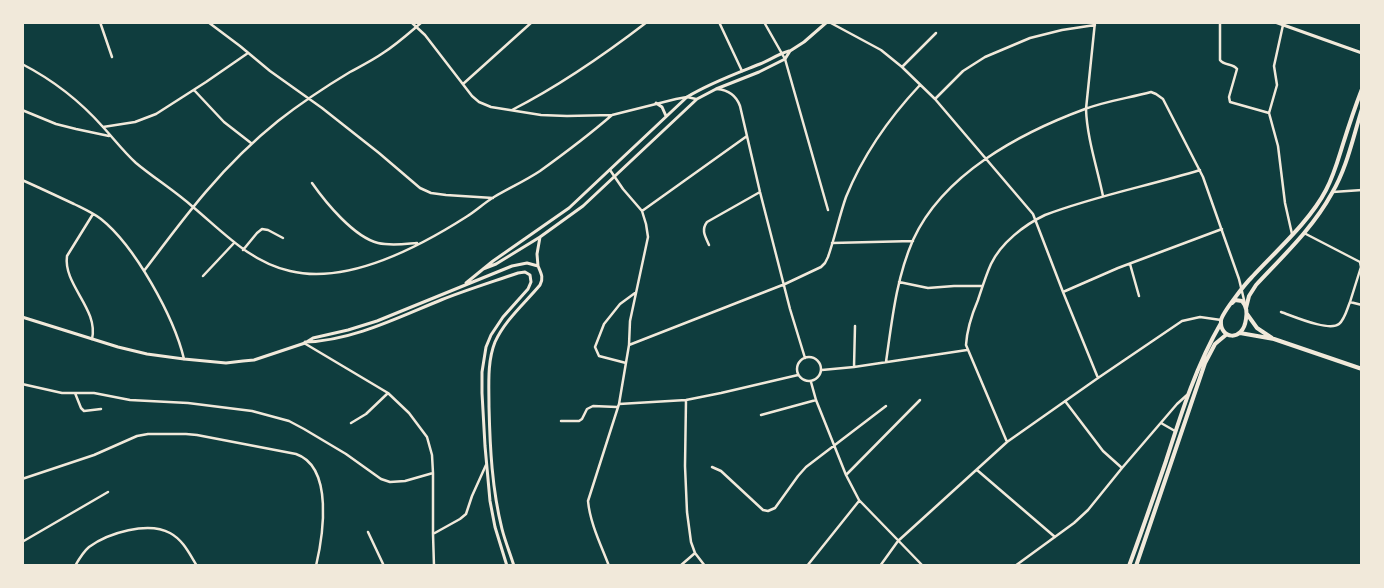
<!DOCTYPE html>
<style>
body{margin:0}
#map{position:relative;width:1384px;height:588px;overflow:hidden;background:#0f3d3e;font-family:"Exo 2",sans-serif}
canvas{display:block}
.frame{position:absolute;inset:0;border:24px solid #f1e9da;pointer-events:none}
</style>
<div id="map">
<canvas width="1384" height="588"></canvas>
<div class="frame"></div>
</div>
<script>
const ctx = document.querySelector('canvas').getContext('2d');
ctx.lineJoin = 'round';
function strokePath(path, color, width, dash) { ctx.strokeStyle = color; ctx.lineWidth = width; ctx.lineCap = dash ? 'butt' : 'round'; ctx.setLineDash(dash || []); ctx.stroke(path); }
strokePath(new Path2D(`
 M 100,22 L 112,57
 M 208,22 L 240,46 L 270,71 L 322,108 L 379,153 L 420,188 L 431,193 L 446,195 L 493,198
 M 411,22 L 425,35 L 472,96 L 479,102 L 491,107 L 541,115 L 567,116 L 612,115 L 676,99 L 687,97 L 696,99
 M 719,22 L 742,71
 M 764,22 L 785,59 L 828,210
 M 829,22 L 881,50 L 902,67 L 935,99 L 1033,214 L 1063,292 L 1098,378
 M 1095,22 L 1086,109 C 1087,138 1097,167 1103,196
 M 1220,22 L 1220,60 C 1224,66 1233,63 1237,69 L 1229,97 L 1230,102 L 1269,113
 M 1283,25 L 1274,66 L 1277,85 L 1269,113 L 1278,146 L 1285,203 L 1292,234
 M 22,64 C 53,80 80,101 103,127 C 114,139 124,152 136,163 C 154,178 175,191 193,207 C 223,232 250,262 290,271 C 347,285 419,247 466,217 C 476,211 484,203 494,197 C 509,188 525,181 540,171 C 565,153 589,135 612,115
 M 902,67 L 936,33
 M 463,84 L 532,22
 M 717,89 C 729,90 736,95 740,106 L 760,192 L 790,309 L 805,358
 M 194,90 L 224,122 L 251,143
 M 935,99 L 963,71 L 985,57 L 1030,38 L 1062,30 L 1095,25
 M 22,110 L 56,124 L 76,129 L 109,136
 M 512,110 C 559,86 604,55 647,22
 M 103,127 L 135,122 L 156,114 L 206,82 L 248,53
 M 22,180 C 40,188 57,196 74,204 C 84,209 93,213 101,219 C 135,246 174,317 184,359
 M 312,183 C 326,203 354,237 378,243 C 391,246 404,244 417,243
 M 1333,192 L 1362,190
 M 642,211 L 747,136
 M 1304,233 L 1360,262 L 1361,267 L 1350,302 L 1362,305
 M 832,243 L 913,241
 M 709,245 C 705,236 701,230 707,222 L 760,192
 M 243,250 L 257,233 L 262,229 L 268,230 L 283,238
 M 1130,264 L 1139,296
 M 144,271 C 185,216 223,165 278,121 C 301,103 325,87 350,72 C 361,66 373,60 383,53 C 397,44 409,33 422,22
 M 203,276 L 234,243
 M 899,282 L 928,288 L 954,286 L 982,286
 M 1063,292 L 1118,268 L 1222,229
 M 1281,312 C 1293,316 1329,332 1339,324 C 1345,319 1347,309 1350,302
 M 92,339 C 99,309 63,285 67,256 L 93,214
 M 304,343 L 388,393 L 409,413 L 427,437 L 432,455 L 433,473 L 433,534 L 434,566
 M 629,345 L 785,284 L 821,267 L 825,263 L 828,257 C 835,237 839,217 846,197 C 863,155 889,118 920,85
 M797 369a12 12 0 1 1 24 0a12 12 0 1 1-24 0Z
 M 886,362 C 892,321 896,279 913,240 C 943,174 1020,133 1085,109 C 1106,101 1129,98 1151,92 L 1156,94 L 1163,99 L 1203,177 L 1239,279 L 1245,304
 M 626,363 L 599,356 L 595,347 L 604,324 L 620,304 L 635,293
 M 854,367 L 855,326
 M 822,370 L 854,367 L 967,350
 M 811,382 L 816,400 L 846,475 L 859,500 L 923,566
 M 22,384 L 62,393 L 94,393 L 130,400 L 188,403 L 252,411 L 289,421 L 304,429 L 346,454 L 381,479 L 390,482 L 405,481 L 433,473
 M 75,393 L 81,408 L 84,411 L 101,409
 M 686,400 L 685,466 L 687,512 L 691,542 L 695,553 L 705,566
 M 1065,401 L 1103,451 L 1122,468
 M 619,404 L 686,400 L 721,393 L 798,375
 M 761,415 L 816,400
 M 561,421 L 579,421 L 582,419 L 587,409 L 593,406 L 617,407
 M 351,423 L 366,414 L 388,393
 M 1161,423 L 1175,431
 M 1007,442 L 966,345 C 967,329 972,314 978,300 C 982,288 986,275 991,264 C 1001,243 1024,225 1045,215 C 1095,196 1148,186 1200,170
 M 712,467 L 721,471 L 763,510 L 768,511 L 775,508 L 798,476 L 806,467 L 886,406
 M 977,470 L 1055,537
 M 846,475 L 920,400
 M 22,479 L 94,455 L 137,436 L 148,434 L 186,434 L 197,435 L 296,454 C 334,467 323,536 316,566
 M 368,532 L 384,566
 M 433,534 L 460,519 L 466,514 L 472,496 L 486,465
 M 22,542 L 108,492
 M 75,566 C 79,559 83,552 89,547 C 108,533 148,521 170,533 C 183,540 189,553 197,566
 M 609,566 C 601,545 590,523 588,501 L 619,404 L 629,345 L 630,321 L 648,237 L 646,224 L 642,211 L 623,189 L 610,170
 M 680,566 L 695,553
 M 807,566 L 859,501
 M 880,566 L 898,541 L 1007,442 L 1098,378 L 1182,321 L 1200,317 L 1221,320
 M 1015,566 L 1074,523 L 1088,510 L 1122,468 L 1177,404 L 1187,395`), '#f1e9da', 2.5);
strokePath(new Path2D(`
 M 1275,22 L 1345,47 L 1362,53
 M 656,103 L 662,107 L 666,116
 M 538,266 L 537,254 L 540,237
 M 483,269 L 496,264 L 540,237 L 583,206 L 697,99 L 716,89 L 759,72 L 785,59 L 790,51 L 804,42 L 827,22
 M 466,283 L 493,261 L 569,208 L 687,97 C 710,83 735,74 760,64 C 770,60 778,54 789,51
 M 22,317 L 118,347 L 147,354 L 184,359 L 226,363 L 243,361 L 254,360 L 305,343 L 313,338 L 348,330 L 377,321 L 512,266 L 527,263 L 538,266 C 541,273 544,278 540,285 C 525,303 505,320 495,342 C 487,362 489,385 489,407 C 490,448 492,489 502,529 C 505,541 510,553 514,566
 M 305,342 C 352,341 399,317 441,300 C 466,290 492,282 518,273 L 525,272 L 530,275 L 531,282 L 528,289 L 503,317 L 491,335 L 486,347 L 482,372 L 482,393 L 485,446 L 490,501 L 495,527 L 507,566`), '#f1e9da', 3);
strokePath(new Path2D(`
 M 1232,303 L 1235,300 L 1242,301 C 1247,307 1247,312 1246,319 C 1243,343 1219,339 1221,320 C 1223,312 1245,284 1252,277 C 1276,251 1310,221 1326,190 C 1334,175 1338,160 1343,144 C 1349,125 1355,107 1362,89
 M 1246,308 L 1249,296 L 1256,285 C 1283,256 1313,228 1332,193 C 1347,168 1353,137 1362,109
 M 1247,314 L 1257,328 L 1272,338
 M 1240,333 L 1274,339 L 1362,369
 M 1129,566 C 1142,531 1154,496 1166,461 C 1181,414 1196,366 1221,323
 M 1136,566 L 1205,363 L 1215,344 L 1227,334`), '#f1e9da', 4);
</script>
